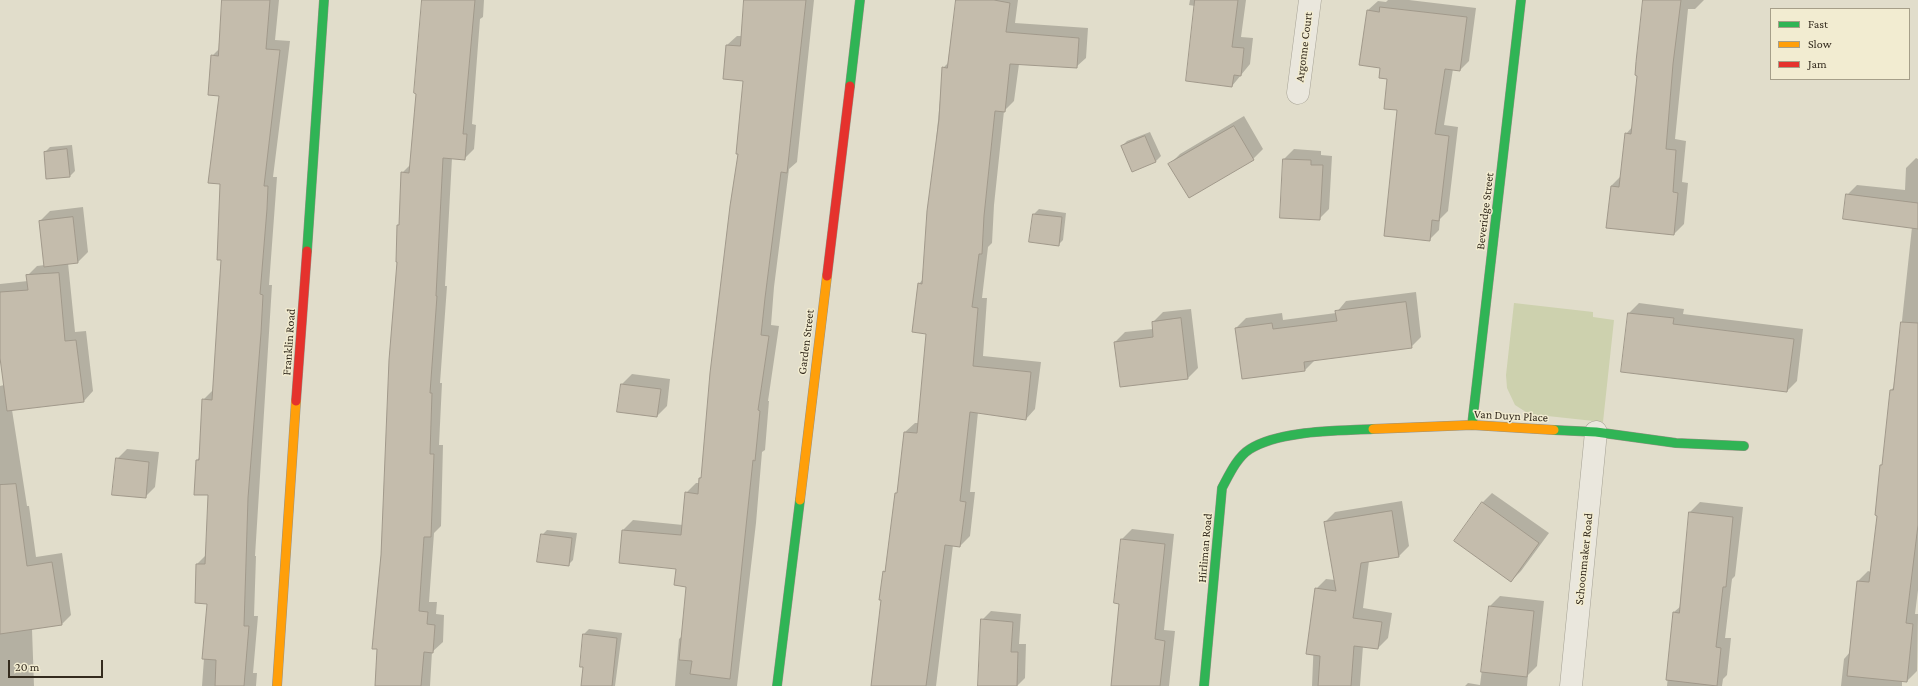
<!DOCTYPE html>
<style>
body{margin:0}
#map{position:relative;width:1918px;height:686px;overflow:hidden;background:#e1ddcb;font-family:"Crimson Pro",serif}
canvas{display:block}
.legend{position:absolute;left:1770px;top:8px;width:140px;height:72px;box-sizing:border-box;background:#f2ecd1;border:1px solid #a69f89;margin:0;padding:5px 7px;list-style:none;font-size:12px;color:#342b1e}
.legend li{display:flex;align-items:center;gap:8px;height:20px}
.legend b{width:20px;border:1px solid #a69f89}
.scale{position:absolute;left:8px;top:660px;width:95px;height:18px;box-sizing:border-box;border:2px solid #342b1e;border-top:0;padding-left:5px;font-size:12px;line-height:14px;white-space:nowrap;color:#342b1e;-webkit-text-stroke:3px #f2ecd1;paint-order:stroke}
</style>
<div id="map">
<canvas width="1918" height="686"></canvas>
<ul class="legend">
<li><b style="height:5px;background:#30b455"></b>Fast</li>
<li><b style="height:5px;background:#ff9f0a"></b>Slow</li>
<li><b style="height:5px;background:#e5322d"></b>Jam</li>
</ul>
<div class="scale">20 m</div>
</div>
<script>
const ctx = document.querySelector('canvas').getContext('2d');
ctx.lineJoin = 'round';
function paint(path, color) { ctx.fillStyle = color; ctx.fill(path, 'evenodd'); }
function strokePath(path, color, width, dash) { ctx.strokeStyle = color; ctx.lineWidth = width; ctx.lineCap = dash ? 'butt' : 'round'; ctx.setLineDash(dash || []); ctx.stroke(path); }
function label(font, color, halo, rows, align = 'center') {
  ctx.font = font + ' "Crimson Pro",serif'; ctx.lineWidth = 3; ctx.setLineDash([]); ctx.textBaseline = 'middle'; ctx.strokeStyle = halo; ctx.fillStyle = color; for (const [text, x, y, turn = 0] of rows) {
    ctx.save(); ctx.translate(x, y); ctx.rotate((+turn || 0) * Math.PI / 180); ctx.textAlign = isNaN(turn) ? turn : align; if (halo) ctx.strokeText(text, 0, 0); ctx.fillText(text, 0, 0); ctx.restore();
  }
}
paint(new Path2D(`
 M 1514,303 L 1593,312 L 1593,317 L 1614,320 L 1603,422 L 1529,414 L 1515,405 L 1507,388 L 1506,375 Z`), '#cdd1ae');
paint(new Path2D(`
 M 223,0 L 279,0 L 275,40 L 290,41 L 273,177 L 277,177 L 269,285 L 272,285 L 255,556 L 256,556 L 254,616 L 258,616 L 253,673 L 257,673 L 256,686 L 202,686 L 208,603 L 196,602 L 197,564 L 206,555 L 209,494 L 197,460 L 200,457 L 203,400 L 213,390 L 222,259 L 220,95 L 212,56 L 219,49 Z
 M 423,0 L 484,0 L 483,17 L 480,19 L 472,124 L 476,125 L 474,149 L 464,159 L 452,158 L 445,286 L 447,286 L 440,383 L 442,383 L 439,445 L 443,445 L 441,526 L 434,533 L 429,602 L 437,602 L 436,614 L 444,615 L 443,642 L 432,652 L 430,686 L 376,686 L 379,648 L 373,648 L 376,609 L 378,606 L 398,261 L 398,226 L 400,224 L 402,173 L 411,164 Z
 M 745,0 L 814,0 L 797,162 L 789,169 L 774,287 L 771,325 L 779,326 L 768,401 L 769,401 L 765,450 L 762,452 L 756,523 L 737,686 L 675,686 L 679,639 L 682,636 L 687,586 L 677,568 L 623,530 L 633,520 L 683,525 L 686,493 L 696,483 L 699,483 L 700,478 L 702,476 L 739,153 L 744,80 L 727,45 L 737,36 L 742,36 Z
 M 957,0 L 1018,0 L 1015,23 L 1088,28 L 1086,58 L 1076,67 L 1019,64 L 1014,101 L 1004,111 L 994,205 L 992,243 L 988,247 L 982,298 L 987,298 L 983,356 L 1041,362 L 1035,409 L 1026,419 L 978,412 L 970,492 L 975,492 L 970,536 L 960,546 L 953,545 L 936,686 L 872,686 L 882,599 L 884,572 L 887,569 L 896,494 L 899,491 L 905,432 L 915,423 L 919,423 L 927,334 L 919,284 L 923,279 L 943,68 L 948,63 Z
 M 1190,0 L 1246,0 L 1241,37 L 1253,38 L 1250,64 L 1232,86 L 1195,6 L 1189,5 Z
 M 1388,0 L 1409,0 L 1476,8 L 1469,61 L 1460,70 L 1453,69 L 1444,125 L 1458,127 L 1448,211 L 1440,219 L 1439,230 L 1429,240 L 1398,109 L 1388,78 L 1382,67 L 1368,10 L 1378,1 L 1386,2 Z
 M 1645,0 L 1704,0 L 1695,9 L 1688,9 L 1675,139 L 1686,141 L 1682,182 L 1688,183 L 1684,224 L 1674,234 L 1611,186 L 1621,176 L 1626,134 L 1633,126 Z
 M 1244,116 L 1263,149 L 1253,159 L 1170,164 L 1180,154 Z
 M 1150,132 L 1161,156 L 1156,161 L 1132,170 L 1122,146 L 1127,141 Z
 M 72,145 L 75,171 L 70,176 L 45,152 L 50,147 Z
 M 1294,149 L 1321,151 L 1321,155 L 1332,156 L 1329,209 L 1319,219 L 1281,217 L 1284,159 Z
 M 1916,158 L 1918,159 L 1918,590 L 1915,614 L 1918,614 L 1917,671 L 1907,681 L 1902,680 L 1902,686 L 1841,686 L 1844,659 L 1851,651 L 1858,581 L 1868,571 L 1871,572 L 1879,515 L 1881,465 L 1883,463 L 1891,390 L 1895,386 L 1912,227 L 1847,195 L 1857,185 L 1905,190 L 1906,168 Z
 M 83,207 L 88,252 L 78,262 L 68,263 L 75,332 L 86,331 L 93,391 L 84,401 L 12,410 L 27,506 L 29,506 L 36,557 L 62,553 L 71,615 L 61,625 L 32,629 L 34,686 L 0,686 L 0,386 L 4,385 L 0,350 L 0,284 L 28,281 L 27,276 L 37,266 L 45,265 L 40,221 L 50,211 Z
 M 1039,209 L 1066,213 L 1063,240 L 1058,245 L 1034,214 Z
 M 1416,292 L 1421,337 L 1411,347 L 1315,360 L 1305,370 L 1243,378 L 1236,328 L 1246,318 L 1282,313 L 1283,320 L 1336,313 L 1346,301 Z
 M 1639,303 L 1684,309 L 1683,314 L 1803,329 L 1797,381 L 1787,391 L 1622,371 L 1629,313 Z
 M 1191,309 L 1198,368 L 1188,378 L 1121,386 L 1115,342 L 1125,332 L 1153,329 L 1153,322 L 1163,312 Z
 M 632,374 L 670,379 L 667,406 L 657,416 L 622,384 Z
 M 127,449 L 159,452 L 155,487 L 145,497 L 117,459 Z
 M 1492,493 L 1549,533 L 1521,571 L 1511,581 L 1482,503 Z
 M 1402,501 L 1409,546 L 1399,556 L 1369,561 L 1363,608 L 1392,613 L 1388,638 L 1378,648 L 1363,646 L 1360,686 L 1312,686 L 1316,589 L 1326,579 L 1335,580 L 1325,522 L 1335,512 Z
 M 1700,502 L 1743,507 L 1735,576 L 1732,579 L 1725,638 L 1731,638 L 1727,675 L 1723,679 L 1722,686 L 1667,686 L 1674,612 L 1681,606 L 1690,512 Z
 M 1132,529 L 1174,534 L 1164,630 L 1175,631 L 1169,686 L 1112,686 L 1121,603 L 1122,539 Z
 M 547,530 L 577,533 L 573,560 L 568,565 L 542,535 Z
 M 1500,596 L 1544,601 L 1537,666 L 1528,675 L 1527,686 L 1465,686 L 1468,683 L 1480,685 L 1490,606 Z
 M 991,611 L 1021,614 L 1019,644 L 1026,644 L 1025,678 L 1017,686 L 1008,686 L 982,620 Z
 M 589,629 L 622,633 L 615,686 L 582,686 L 584,666 L 581,666 L 584,634 Z`), '#0003');
const building = new Path2D(`
 M 222,0 L 270,0 L 266,49 L 280,50 L 264,186 L 268,186 L 267,209 L 260,294 L 263,295 L 261,333 L 248,498 L 244,626 L 249,626 L 244,686 L 215,686 L 216,660 L 202,659 L 207,604 L 195,603 L 196,564 L 205,564 L 208,495 L 194,495 L 196,460 L 199,460 L 202,399 L 212,400 L 221,260 L 217,260 L 220,184 L 208,183 L 219,96 L 208,95 L 211,55 L 218,56 Z
 M 422,0 L 475,0 L 463,134 L 467,134 L 465,160 L 443,158 L 436,296 L 437,296 L 430,393 L 432,393 L 430,454 L 434,454 L 431,537 L 424,537 L 419,611 L 428,612 L 427,624 L 435,625 L 433,653 L 424,652 L 421,686 L 375,686 L 377,649 L 372,649 L 381,555 L 389,360 L 397,262 L 396,262 L 397,225 L 399,225 L 401,172 L 409,173 L 416,94 L 414,93 Z
 M 744,0 L 806,0 L 787,173 L 781,172 L 765,298 L 761,335 L 769,336 L 758,410 L 760,411 L 755,461 L 753,460 L 730,679 L 690,674 L 692,661 L 679,660 L 686,587 L 674,585 L 676,569 L 619,563 L 622,530 L 681,535 L 685,492 L 698,494 L 699,478 L 701,478 L 710,373 L 730,206 L 738,154 L 736,154 L 743,81 L 723,79 L 726,45 L 740,46 Z
 M 956,0 L 994,0 L 1010,3 L 1006,32 L 1079,38 L 1077,68 L 1010,64 L 1005,112 L 995,111 L 984,216 L 982,254 L 979,254 L 972,307 L 978,308 L 973,366 L 1031,372 L 1026,420 L 970,412 L 960,501 L 966,502 L 960,547 L 945,545 L 926,686 L 871,686 L 881,600 L 879,600 L 883,571 L 885,572 L 895,493 L 897,493 L 904,432 L 917,433 L 926,334 L 912,332 L 918,283 L 922,284 L 927,211 L 939,119 L 942,67 L 947,68 Z
 M 1195,0 L 1238,0 L 1232,47 L 1244,48 L 1241,76 L 1234,75 L 1232,87 L 1186,81 Z
 M 1643,0 L 1681,0 L 1673,64 L 1666,149 L 1676,150 L 1673,192 L 1678,193 L 1674,235 L 1606,228 L 1611,186 L 1619,187 L 1625,133 L 1631,134 L 1637,76 L 1635,75 L 1636,62 Z
 M 1380,7 L 1467,17 L 1460,71 L 1445,69 L 1435,134 L 1449,136 L 1439,221 L 1432,220 L 1430,241 L 1384,236 L 1397,110 L 1384,109 L 1387,79 L 1379,78 L 1380,68 L 1359,65 L 1367,10 L 1379,12 Z
 M 1234,126 L 1254,160 L 1189,198 L 1168,164 Z
 M 1145,136 L 1156,162 L 1132,172 L 1121,146 Z
 M 67,149 L 70,177 L 46,179 L 44,152 Z
 M 1283,159 L 1311,160 L 1311,165 L 1323,165 L 1320,220 L 1280,218 Z
 M 1846,194 L 1918,203 L 1918,229 L 1843,219 Z
 M 1033,214 L 1062,217 L 1059,246 L 1029,242 Z
 M 73,217 L 78,263 L 44,267 L 39,221 Z
 M 59,273 L 65,341 L 76,340 L 84,402 L 7,411 L 0,358 L 0,292 L 28,290 L 26,275 Z
 M 1406,302 L 1412,348 L 1304,362 L 1305,371 L 1242,379 L 1235,328 L 1272,323 L 1273,329 L 1337,321 L 1335,311 Z
 M 1628,313 L 1674,318 L 1673,324 L 1794,339 L 1787,392 L 1621,372 Z
 M 1181,318 L 1188,379 L 1120,387 L 1114,342 L 1153,337 L 1152,322 Z
 M 1901,322 L 1918,323 L 1918,525 L 1906,623 L 1913,624 L 1907,682 L 1847,676 L 1857,581 L 1869,582 L 1877,516 L 1875,515 L 1880,465 L 1882,465 L 1890,390 L 1893,390 Z
 M 621,384 L 661,389 L 657,417 L 617,412 Z
 M 116,458 L 149,462 L 146,498 L 112,495 Z
 M 16,484 L 27,566 L 52,562 L 62,625 L 0,634 L 0,485 Z
 M 1482,502 L 1539,543 L 1511,582 L 1454,541 Z
 M 1392,511 L 1399,557 L 1361,563 L 1353,618 L 1382,622 L 1378,649 L 1354,646 L 1351,686 L 1318,686 L 1320,656 L 1306,654 L 1315,588 L 1336,591 L 1324,522 Z
 M 1689,512 L 1733,517 L 1726,587 L 1723,587 L 1716,647 L 1721,648 L 1717,686 L 1666,680 L 1673,612 L 1679,613 Z
 M 541,534 L 572,538 L 569,566 L 537,562 Z
 M 1121,539 L 1165,544 L 1155,639 L 1165,641 L 1160,686 L 1111,686 L 1119,604 L 1114,603 Z
 M 1489,606 L 1534,611 L 1527,677 L 1481,672 Z
 M 981,619 L 1013,622 L 1011,652 L 1018,652 L 1017,686 L 978,686 Z
 M 583,634 L 617,638 L 612,686 L 581,686 L 583,667 L 580,667 Z`);
paint(building, '#c4bcac');
strokePath(building, '#a1998b', 1);
const street = new Path2D(`
 M 1298,93 L 1310,0
 M 1571,686 L 1596,432`);
const fast = new Path2D(`
 M 850,86 L 860,0
 M 307,251 L 324,0
 M 1472,425 L 1521,0
 M 1554,430 L 1596,432 L 1676,443 L 1744,446
 M 777,686 L 800,500
 M 1204,686 L 1222,488 C 1229,475 1237,457 1250,449 C 1280,430 1339,431 1373,429`);
const slow = new Path2D(`
 M 1373,429 L 1472,425 L 1554,430
 M 800,500 L 827,276
 M 277,686 L 296,401`);
const jam = new Path2D(`
 M 827,276 L 850,86
 M 296,401 L 307,251`);
strokePath(street, '#a6a295', 23);
strokePath(fast, '#969184', 10);
strokePath(slow, '#969184', 10);
strokePath(jam, '#969184', 10);
strokePath(street, '#eae7dd', 22);
strokePath(fast, '#30b455', 9);
strokePath(slow, '#ff9f0a', 9);
strokePath(jam, '#e5322d', 9);
label('12px', '#342b1e', '#f2ecd1', [
 ["Argonne Court",1304,47,-83],
 ["Beveridge Street",1485,211,-83],
 ["Franklin Road",289,342,-86],
 ["Garden Street",806,342,-83],
 ["Van Duyn Place",1511,416,3],
 ["Hirliman Road",1205,548,-85],
 ["Schoonmaker Road",1584,559,-84]
]);
</script>
